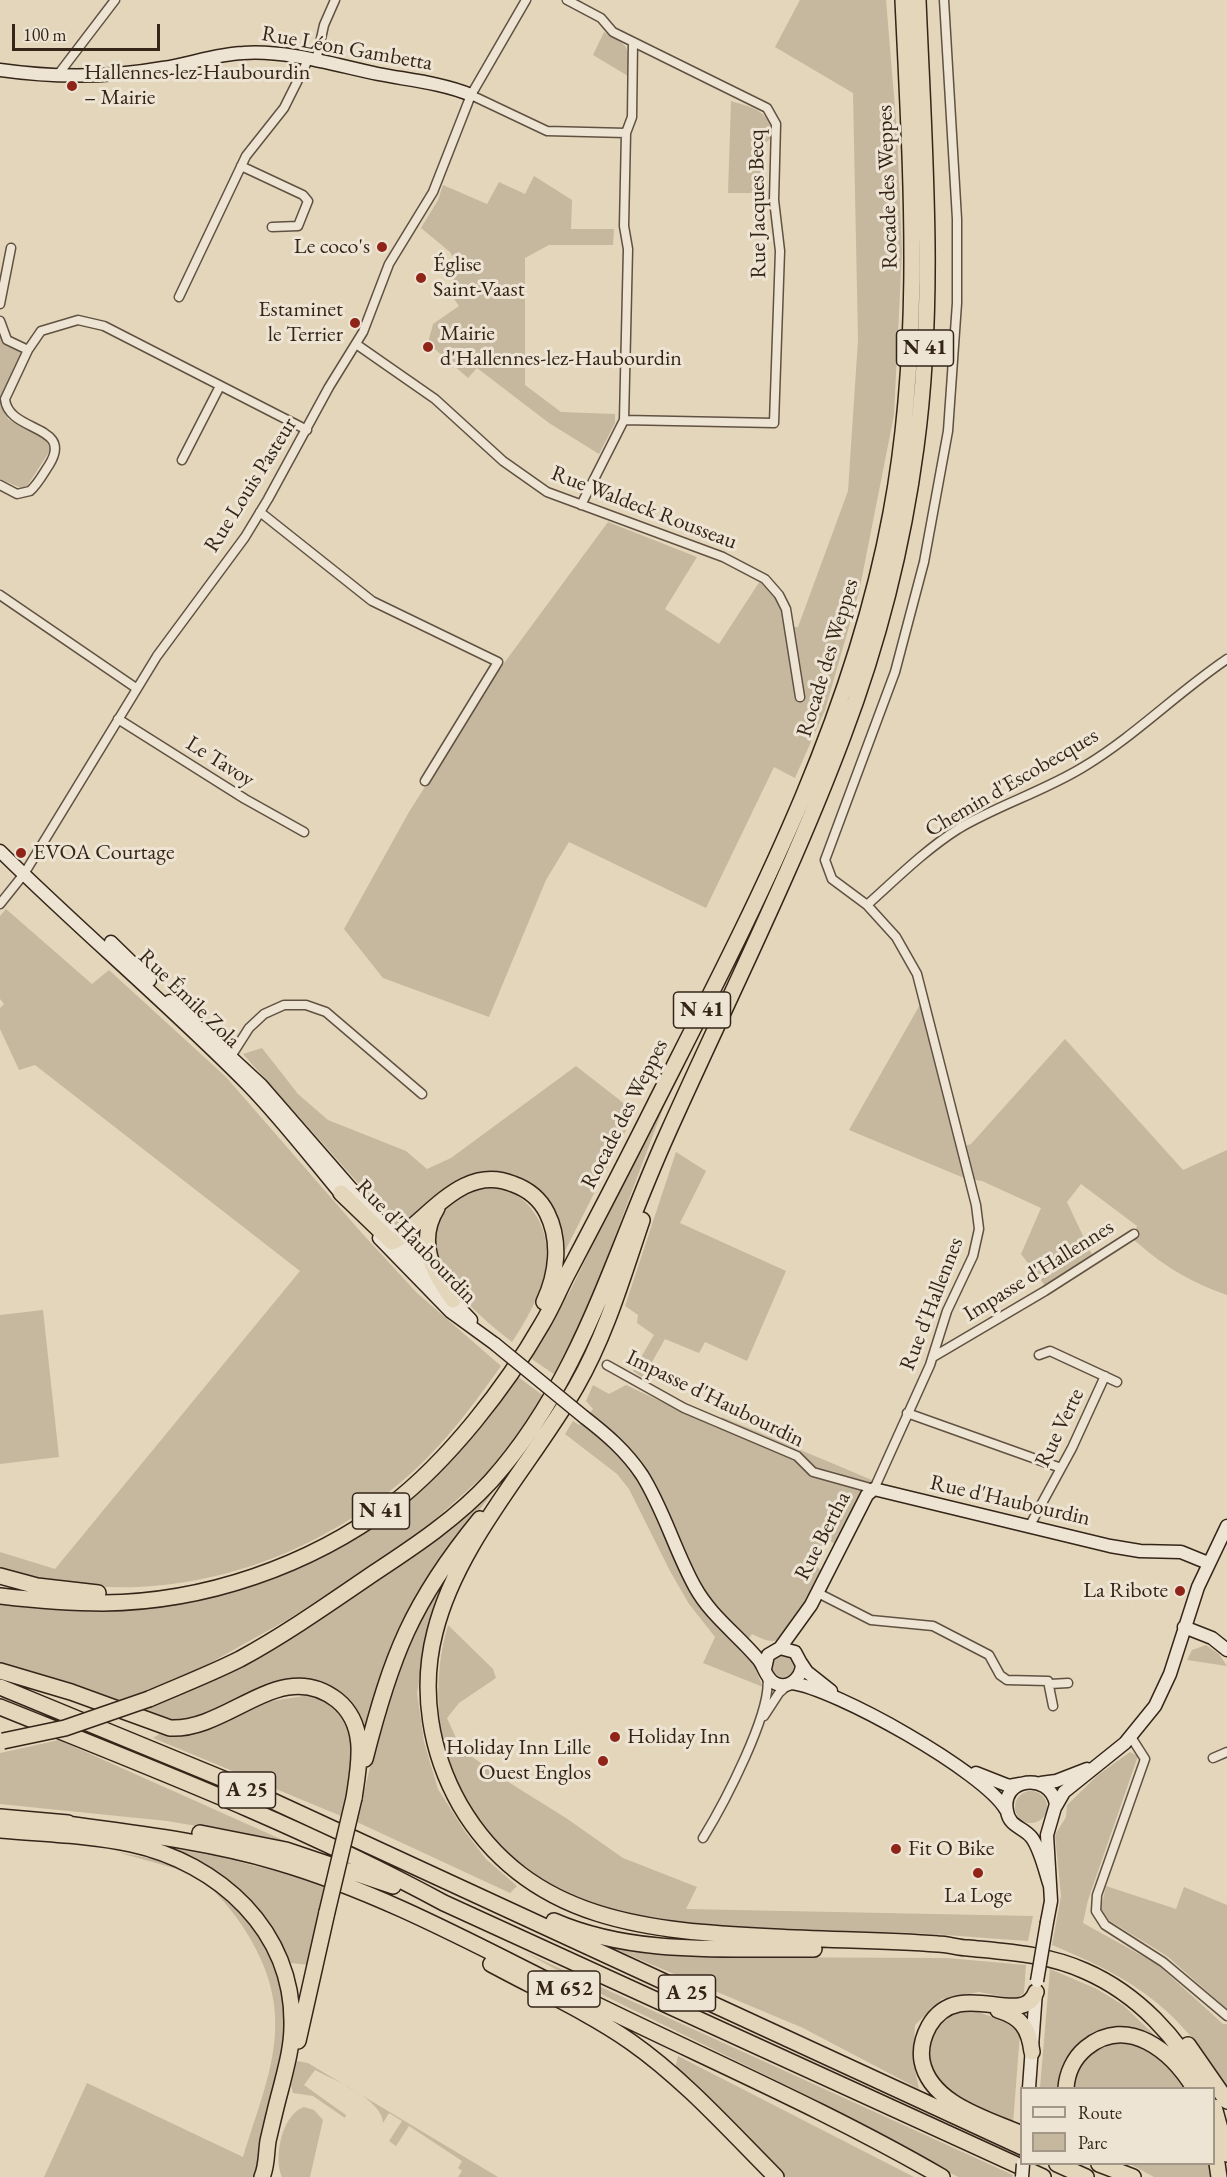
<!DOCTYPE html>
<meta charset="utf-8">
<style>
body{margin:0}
#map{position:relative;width:1227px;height:2177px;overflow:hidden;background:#e3d6bb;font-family:"EB Garamond",serif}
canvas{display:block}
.legend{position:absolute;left:1020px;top:2087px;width:195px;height:78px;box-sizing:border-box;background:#ede4d3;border:2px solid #a39888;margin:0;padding:8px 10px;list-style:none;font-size:18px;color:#342518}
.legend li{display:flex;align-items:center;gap:12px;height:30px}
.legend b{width:30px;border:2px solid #a39888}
.scale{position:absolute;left:12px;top:24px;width:148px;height:27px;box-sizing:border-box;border:3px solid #342518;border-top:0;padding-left:8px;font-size:18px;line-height:21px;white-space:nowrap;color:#342518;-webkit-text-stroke:4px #ede4d3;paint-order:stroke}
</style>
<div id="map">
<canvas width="1227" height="2177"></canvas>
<ul class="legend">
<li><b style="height:8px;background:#ede4d3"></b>Route</li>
<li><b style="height:16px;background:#c5b89f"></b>Parc</li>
</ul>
<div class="scale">100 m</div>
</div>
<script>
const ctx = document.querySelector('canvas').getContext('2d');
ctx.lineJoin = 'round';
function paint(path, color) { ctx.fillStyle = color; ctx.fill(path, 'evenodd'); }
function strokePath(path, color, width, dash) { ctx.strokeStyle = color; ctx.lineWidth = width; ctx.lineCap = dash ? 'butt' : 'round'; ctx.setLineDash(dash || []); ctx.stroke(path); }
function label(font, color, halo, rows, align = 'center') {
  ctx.font = font + ' "EB Garamond",serif'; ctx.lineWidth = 6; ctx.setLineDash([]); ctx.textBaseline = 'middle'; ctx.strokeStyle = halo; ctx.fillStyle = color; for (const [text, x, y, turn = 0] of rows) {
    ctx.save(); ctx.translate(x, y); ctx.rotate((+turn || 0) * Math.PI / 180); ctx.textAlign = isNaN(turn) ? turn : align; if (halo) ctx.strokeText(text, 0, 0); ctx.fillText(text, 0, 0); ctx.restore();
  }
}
paint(new Path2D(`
 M 800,0 L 886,0 L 897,132 L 902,252 L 894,415 L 859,592 L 825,710 L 795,778 L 774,767 L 706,908 L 569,842 L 546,880 L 489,1017 L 383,978 L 344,929 L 409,812 L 499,670 L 608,522 L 697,557 L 665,609 L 719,644 L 760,581 L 776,598 L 787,627 L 798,627 L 848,491 L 858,340 L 853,93 L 775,47 Z
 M 604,32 C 631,46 629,47 628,76 L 593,55 Z
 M 731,101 C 745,106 762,107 770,124 L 770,139 L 762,146 L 760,193 L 728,193 Z
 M 534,176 L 572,200 L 571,229 L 614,229 L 613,245 L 549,245 L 525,258 L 525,385 L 561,412 L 615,414 L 615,423 L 599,454 L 549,423 L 477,368 L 468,378 L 428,343 L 433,324 L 459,306 L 449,292 L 458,267 L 450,252 L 421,228 L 438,200 L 443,185 L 487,204 L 499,182 L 525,194 Z
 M 0,334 L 19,349 L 21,355 L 2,395 L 1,407 L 9,420 L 44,438 L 51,449 L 27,486 L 21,488 L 0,479 Z
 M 6,909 L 92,984 L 109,970 L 226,1077 L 360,1231 L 417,1293 L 501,1366 C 478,1398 455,1430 427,1458 C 318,1567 148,1619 0,1567 L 0,1552 L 55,1569 L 300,1271 L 35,1065 L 19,1070 L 0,1029 L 0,1008 L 4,1004 L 0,999 L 0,916 Z
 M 922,1001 L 958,1148 L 971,1144 L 1065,1039 L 1183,1170 L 1227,1150 L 1227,1295 C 1190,1282 1162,1265 1133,1239 L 1137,1226 L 1081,1184 L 1067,1202 L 1093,1257 L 1046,1287 L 1021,1254 L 1041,1208 L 982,1181 L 964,1178 L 849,1130 Z
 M 262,1048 L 298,1094 L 328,1120 L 406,1151 L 427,1169 L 451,1158 L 576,1066 L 635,1112 L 562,1257 L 559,1226 L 509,1177 L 489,1172 L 474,1175 L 400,1230 L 243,1054 Z
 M 670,1090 L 585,1316 L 558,1377 L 529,1357 L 569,1293 Z
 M 676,1152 L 706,1171 L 680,1223 L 786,1271 L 747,1361 L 705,1342 L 699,1353 L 665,1339 L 643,1378 L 633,1371 L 654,1335 L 637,1323 L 638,1315 L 625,1306 Z
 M 476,1189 C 485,1189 496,1187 504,1189 C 515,1192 527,1202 533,1211 C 563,1252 538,1304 512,1342 C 474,1312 400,1251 452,1201 C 458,1195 469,1192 476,1189 Z
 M 43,1310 L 59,1457 L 0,1464 L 0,1315 Z
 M 517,1376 L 545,1397 L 521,1433 L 489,1471 L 433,1521 L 393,1552 L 287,1620 L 201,1668 L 115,1703 L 0,1666 L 0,1604 C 226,1625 388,1569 517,1376 Z
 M 593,1385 L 609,1394 L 626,1385 L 717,1428 L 722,1417 L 872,1480 L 837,1545 L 828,1540 L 814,1565 L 823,1571 C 814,1587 796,1632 780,1639 C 770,1644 761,1638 752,1634 L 740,1651 L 753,1664 L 763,1687 L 703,1663 L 715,1637 L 689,1604 L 670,1571 L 629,1489 L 617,1474 L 565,1434 L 573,1421 L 579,1425 L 593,1409 L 586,1401 Z
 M 494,1491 C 433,1569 385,1632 365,1732 L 319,1682 L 217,1713 L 171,1723 L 142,1711 L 214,1679 L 397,1566 L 454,1525 Z
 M 440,1590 L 439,1601 L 428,1629 L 417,1693 L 424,1742 L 438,1789 L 464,1830 L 486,1859 L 517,1886 L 510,1893 L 357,1822 C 376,1742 393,1659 440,1590 Z
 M 448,1625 L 493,1669 L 496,1678 L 459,1703 L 447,1718 L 461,1749 L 505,1780 L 566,1818 L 623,1858 L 697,1887 L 686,1909 L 1033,1916 L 1028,1941 C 980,1938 932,1933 884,1932 C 791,1931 695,1934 604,1910 C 558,1898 498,1852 471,1813 C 464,1804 461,1790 456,1780 C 435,1732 433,1676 448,1625 Z
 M 1206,1645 L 1219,1654 L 1227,1666 L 1187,1660 L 1192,1650 Z
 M772 1666a11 11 0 1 1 22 0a11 11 0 1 1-22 0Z
 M 310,1695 C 318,1699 329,1702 335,1708 C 364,1738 351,1781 341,1816 L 153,1738 L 161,1733 L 183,1735 L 212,1728 L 259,1703 Z
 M 59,1740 L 285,1841 L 167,1821 L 0,1804 L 0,1753 Z
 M 1130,1752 L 1138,1756 L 1088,1900 L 1083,1923 L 1157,1964 L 1223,2024 L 1227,2024 L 1227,2088 C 1179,2008 1136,1980 1052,1945 L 1061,1896 L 1055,1835 L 1066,1817 L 1067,1805 L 1098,1775 Z
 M1015 1807a16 16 0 1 1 32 0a16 16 0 1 1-32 0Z
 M 153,1845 L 221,1857 L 324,1884 L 310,1965 L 291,1963 C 257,1898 223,1867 153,1845 Z
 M 118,1852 C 146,1858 176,1861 201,1876 C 254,1908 292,1972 286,2034 C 284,2055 277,2077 273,2097 C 269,2115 263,2164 254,2177 L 44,2177 L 87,2083 L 243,2157 C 271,2068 299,2013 243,1927 C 231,1909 212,1885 192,1875 C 169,1865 142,1860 118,1852 Z
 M 1106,1886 L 1176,1909 L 1184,1887 L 1227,1905 L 1227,2009 L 1167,1956 L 1105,1918 L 1100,1912 Z
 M 605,1945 L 714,1957 L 947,1958 L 1026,1965 L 1024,1993 L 1016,1999 L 979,1992 L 942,1999 L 915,2025 L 913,2060 L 919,2089 L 803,2028 Z
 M 524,1952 L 1013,2175 L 1012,2177 L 958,2177 L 794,2089 L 607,1997 Z
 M 1050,1969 L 1097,1989 L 1123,2005 L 1167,2047 L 1124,2028 L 1099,2030 L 1072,2053 L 1060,2088 L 1040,2088 Z
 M 972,2010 L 1011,2023 L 1020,2033 L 1013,2124 C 983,2110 936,2096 929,2059 C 928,2050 929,2040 934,2032 C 945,2017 955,2013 972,2010 Z
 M 1114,2043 C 1150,2044 1164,2060 1184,2088 L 1073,2088 C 1074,2062 1092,2051 1114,2043 Z
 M 678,2056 L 914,2177 L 786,2177 L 675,2069 Z
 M 297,2061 L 308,2063 L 498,2177 L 458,2177 L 462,2171 L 458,2168 L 462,2161 L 409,2126 L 396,2146 L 389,2141 L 402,2121 L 389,2113 L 383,2123 C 383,2100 334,2080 315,2070 L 304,2085 L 346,2115 L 345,2118 L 313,2096 L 293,2093 L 291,2085 Z
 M 304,2107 L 314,2110 L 323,2120 L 310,2177 L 282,2177 C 273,2158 282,2114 304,2107 Z
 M 1130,2164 L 1210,2164 L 1212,2177 L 1154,2177 Z`), '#c5b89f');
const street = new Path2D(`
 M 567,0 L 601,18 L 613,32 L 767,108 L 776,124 L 774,200 L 780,251 L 774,423 L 624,420
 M 316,61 L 324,25 L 335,0
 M 57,76 L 115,0
 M 471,95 L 547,131 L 626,133
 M 241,166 L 303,195 L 308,201 L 298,226 L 272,227
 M 179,297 L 246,156 L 284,108 L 308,60
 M 0,304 L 11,248
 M 0,321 L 7,340 L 28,350
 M 356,344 L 435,399 L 503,461 L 547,492 L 723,557 L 765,579 L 779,595 L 786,609 L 800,697
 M 182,460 L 220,386
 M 0,485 L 17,494 L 30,491 C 38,484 43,474 49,465 C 75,424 8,433 5,399 L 28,350 L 41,331 L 78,320 L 104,326 L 307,430
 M 581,505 L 624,420 L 628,249 L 624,226 L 626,133 L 632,117 L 633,42
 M 260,512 L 372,601 L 498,662 L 425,781
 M 0,595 L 136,688
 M 118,719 L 245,799 L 304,832
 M 0,904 L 24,874 L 157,656 L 245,537 L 268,499 L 329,387 L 363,332 L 389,264 L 433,192 L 471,95 L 526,0
 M 867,905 C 896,879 925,850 958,829 C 998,805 1045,791 1085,766 C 1136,735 1178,692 1227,659
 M 228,1061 L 249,1028 L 264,1014 L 284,1005 L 306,1005 L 326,1012 L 422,1094
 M 1039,1355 L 1050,1351 L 1117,1382
 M 933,1357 L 1045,1291 L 1134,1234
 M 607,1365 L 684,1408 L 797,1456 L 813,1472 L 874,1489 L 930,1365 L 947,1311 L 973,1256 L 979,1229 L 976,1205 L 917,974 L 896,937 L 867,905 L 832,879 L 825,860 L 895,672 L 924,562 L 948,431 L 957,303 L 957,219 L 944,0
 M 907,1413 L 1061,1468
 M 1029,1527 L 1072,1448 L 1105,1376
 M 818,1593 L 871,1620 L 933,1626 L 989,1655 L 1000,1675 L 1007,1680 L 1048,1681 L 1053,1706
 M 1050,1684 L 1068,1683
 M 764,1716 L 779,1693 L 789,1684
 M 1131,1737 L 1145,1759 L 1097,1895 L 1096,1911 L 1105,1925 L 1163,1962 L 1227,2016
 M 1213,1758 L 1227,1752
 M 703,1838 C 722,1807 774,1710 767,1676`);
const secondary = new Path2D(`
 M 0,70 C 56,78 107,78 163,68 C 190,64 216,54 243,53 C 288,50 335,65 378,74 C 409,80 442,83 471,95
 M 0,851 C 81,931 168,1004 248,1085 C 283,1121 314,1162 346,1200
 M 111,942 L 150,980
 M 170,1001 L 261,1085 L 409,1255 L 471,1320
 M 379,1238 L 451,1312 L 495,1344
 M 584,1417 C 606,1434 626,1451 642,1475 C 664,1510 675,1551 695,1587 C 711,1616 737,1634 758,1659 C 764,1666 765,1676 773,1682 C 787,1691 801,1679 802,1665 L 795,1652 L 780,1648 L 768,1655 L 765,1669
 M 1184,1627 L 1212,1638 L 1227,1650
 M 780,1648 L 811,1605 L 867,1495 L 874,1489 L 1110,1546 L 1140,1551 L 1181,1552 L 1208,1563
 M 801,1663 L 807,1672 L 831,1691
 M 791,1683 C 833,1687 986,1773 1006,1810
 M 976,1773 L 1009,1786 L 1020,1784
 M 1041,1783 L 1056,1781 L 1087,1769
 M 1056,1806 L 1064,1792 L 1125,1743 L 1155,1706 L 1170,1674 L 1198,1587 L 1227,1526
 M 1047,1922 L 1051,1901 L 1047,1835 L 1056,1804 C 1049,1771 1000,1778 1007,1811 C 1009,1827 1024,1827 1032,1838 C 1041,1851 1045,1871 1050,1886
 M 1029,2088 L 1036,1991`);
const highway = new Path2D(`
 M 341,1193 L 392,1242 C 401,1239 407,1231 414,1225 C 442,1201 472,1167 513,1184 C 527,1189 540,1199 547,1213 C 561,1241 557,1274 544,1302
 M 437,1208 C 416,1242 433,1272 453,1300
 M 642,1220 C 623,1276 606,1335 576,1387 C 531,1465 457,1543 435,1632 C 420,1690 430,1752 460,1805 C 529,1923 651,1931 774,1937 C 829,1940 884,1940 938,1944 C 948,1944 958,1948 968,1948 C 1008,1952 1047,1954 1085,1971 C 1138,1994 1178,2038 1205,2088
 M 0,1576 L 37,1586 L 98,1593
 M 0,1596 C 34,1600 68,1603 103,1603 C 205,1602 309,1566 391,1505 C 448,1461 506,1387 542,1324 C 553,1306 560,1287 570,1269 C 599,1214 627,1160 655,1104 C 751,914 852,725 891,513 C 923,341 911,173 903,0
 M 0,1671 L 71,1692 L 170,1728 C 229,1731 281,1656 337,1700 C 368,1725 359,1765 354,1798
 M 0,1687 L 238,1785 L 1022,2147
 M 149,1699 C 179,1686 210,1674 240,1659 C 286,1634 330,1603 374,1573 C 415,1546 457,1518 491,1481 C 580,1382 613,1255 666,1137 C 725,1005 792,872 843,736 C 878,644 903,545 916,447 C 936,299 924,149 918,0
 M 0,1707 C 149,1767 302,1826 444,1903 L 1043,2177
 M 365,1759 C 391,1656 412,1602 480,1519
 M 0,1817 L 68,1823
 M 59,1823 C 133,1833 206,1841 277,1862 C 387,1894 490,1953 593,2003 C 709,2060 830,2112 942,2177
 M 0,1830 C 43,1834 89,1835 131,1844 C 219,1863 294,1931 292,2026 C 292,2047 286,2068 281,2088 C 276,2106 272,2124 268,2141 C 266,2154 267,2166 262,2177
 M 200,1833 L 286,1850 L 393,1886
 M 554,1921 C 634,1956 728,1948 814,1949
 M 491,1964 C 537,1989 588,2012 631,2042 C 685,2080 730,2131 776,2177
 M 998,2010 C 1021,2017 1029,2028 1032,2052
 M 298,2041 L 327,1912
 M 1188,2045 L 1227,2101
 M 1066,2088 C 1067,2073 1074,2058 1086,2048 C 1128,2014 1172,2052 1194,2088
 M 1214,2107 L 1227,2154
 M 1022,2134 C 988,2119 930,2104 922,2061 C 920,2049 923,2037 929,2026 C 959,1975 1022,2030 1036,1992
 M 1214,2143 L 1219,2177
 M 1057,2164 L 1086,2177
 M 1099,2164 L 1133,2177`);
strokePath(street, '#605141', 11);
strokePath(secondary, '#342518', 15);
strokePath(highway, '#342518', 18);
strokePath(street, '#ede4d3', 8);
strokePath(secondary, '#ede4d3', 12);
strokePath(highway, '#e3d6bb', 15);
const secondaryBridge = new Path2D(`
 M 495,1344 L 584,1417
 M 1037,1981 L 1047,1922
 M 1022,2177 L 1023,2164`);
const highwayBridge = new Path2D(`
 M 3,1741 L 65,1728 L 149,1699
 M 327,1912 L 354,1798`);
strokePath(secondaryBridge, '#342518', 15, []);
strokePath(highwayBridge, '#342518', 18, []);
strokePath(secondaryBridge, '#ede4d3', 12);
strokePath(highwayBridge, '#e3d6bb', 15);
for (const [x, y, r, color] of [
 [72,86,6,"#8f2418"],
 [382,247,6,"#8f2418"],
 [421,278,6,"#8f2418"],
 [355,323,6,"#8f2418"],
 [428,347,6,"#8f2418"],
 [21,853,6,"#8f2418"],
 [1180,1591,6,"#8f2418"],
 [615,1737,6,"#8f2418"],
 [603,1761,6,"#8f2418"],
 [896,1849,6,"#8f2418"],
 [978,1873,6,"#8f2418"]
]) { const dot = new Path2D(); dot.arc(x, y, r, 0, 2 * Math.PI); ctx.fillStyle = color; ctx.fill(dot); strokePath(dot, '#ede4d3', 2); }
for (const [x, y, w] of [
 [925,348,57],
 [702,1010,57],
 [381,1511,57],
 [247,1790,57],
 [564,1989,72],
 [687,1993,57]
]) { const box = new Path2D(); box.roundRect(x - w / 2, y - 18, w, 36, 4.5); ctx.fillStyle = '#ede4d3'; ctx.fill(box); strokePath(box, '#342518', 1.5); }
label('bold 21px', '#342518', null, [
 ["N 41",925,348],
 ["N 41",702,1010],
 ["N 41",381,1511],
 ["A 25",247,1790],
 ["M 652",564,1989],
 ["A 25",687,1993]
]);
label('22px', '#342518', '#ede4d3', [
 ["Rue Léon Gambetta",347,49,10],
 ["Rocade des Weppes",888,187,-92],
 ["Rue Jacques Becq",758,204,-91],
 ["Rue Louis Pasteur",251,485,-58],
 ["Rue Waldeck Rousseau",644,508,21],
 ["Rocade des Weppes",828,658,-73],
 ["Le Tavoy",220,762,32],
 ["Chemin d'Escobecques",1012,783,-30],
 ["Rue Émile Zola",189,999,44],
 ["Rocade des Weppes",625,1114,-63],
 ["Rue d'Haubourdin",416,1242,46],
 ["Impasse d'Hallennes",1039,1271,-32],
 ["Rue d'Hallennes",932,1304,-69],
 ["Impasse d'Haubourdin",715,1399,26],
 ["Rue Verte",1060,1428,-64],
 ["Rue d'Haubourdin",1010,1501,13],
 ["Rue Bertha",823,1536,-63]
]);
label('22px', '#342518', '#ede4d3', [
 ["Hallennes-lez-Haubourdin",84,73],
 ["– Mairie",84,98],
 ["Le coco's",370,247,"right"],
 ["Église",433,265],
 ["Saint-Vaast",433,290],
 ["Estaminet",343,310,"right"],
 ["le Terrier",343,335,"right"],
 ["Mairie",440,334],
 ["d'Hallennes-lez-Haubourdin",440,359],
 ["EVOA Courtage",33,853],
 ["La Ribote",1168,1591,"right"],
 ["Holiday Inn",627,1737],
 ["Holiday Inn Lille",591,1748,"right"],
 ["Ouest Englos",591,1773,"right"],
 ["Fit O Bike",908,1849],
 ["La Loge",978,1896,"center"]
], 'left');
</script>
